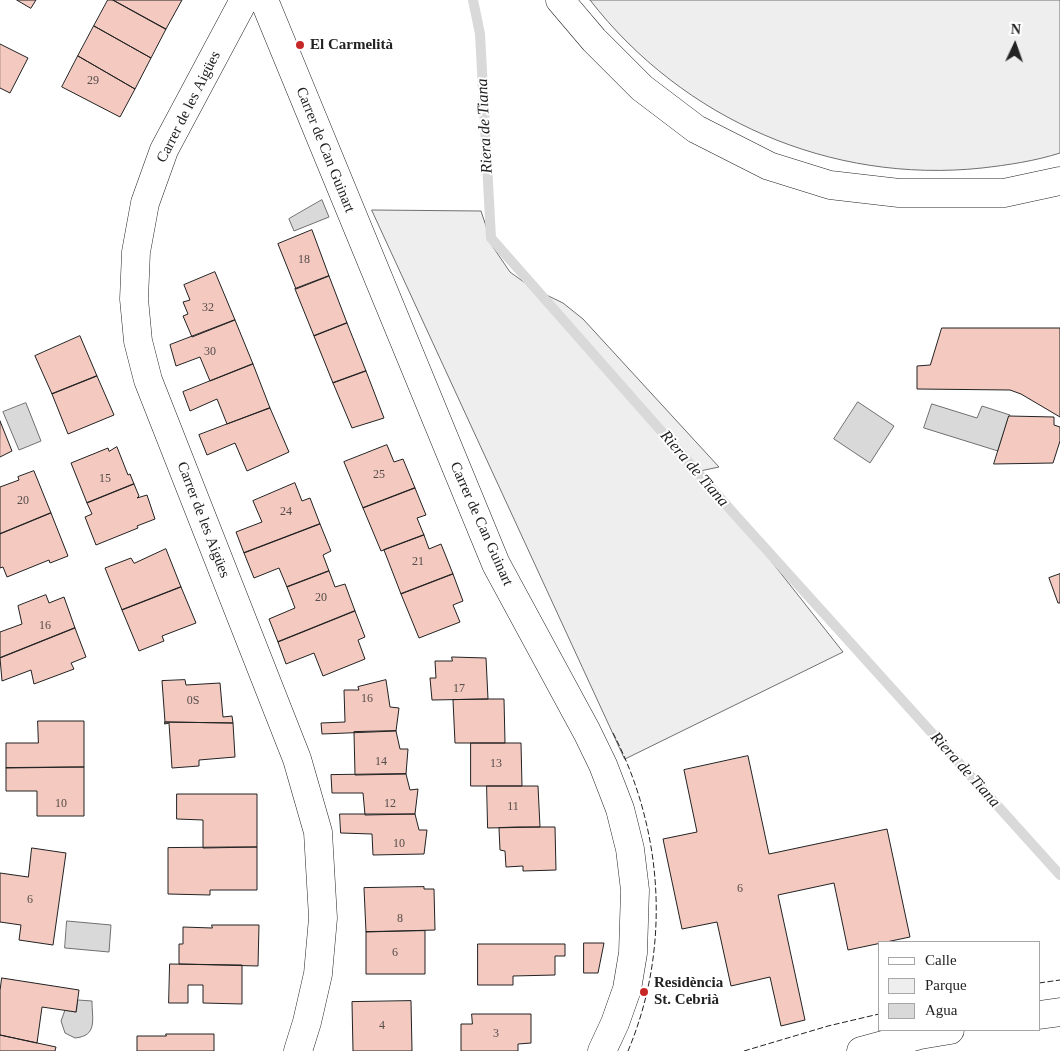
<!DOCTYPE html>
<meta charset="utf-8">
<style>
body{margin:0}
#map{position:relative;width:1060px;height:1051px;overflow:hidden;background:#fff;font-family:"Times New Roman",serif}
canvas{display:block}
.legend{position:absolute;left:878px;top:941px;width:162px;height:90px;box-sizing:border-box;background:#fff;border:1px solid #a7a7a7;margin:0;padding:6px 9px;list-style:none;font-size:15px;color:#222}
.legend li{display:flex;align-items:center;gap:10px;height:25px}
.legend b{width:25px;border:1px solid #a7a7a7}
.north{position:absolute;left:990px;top:20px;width:50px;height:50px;-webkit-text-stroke:4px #fff;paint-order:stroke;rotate:3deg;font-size:14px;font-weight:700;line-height:20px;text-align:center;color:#222}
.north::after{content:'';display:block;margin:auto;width:18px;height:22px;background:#222;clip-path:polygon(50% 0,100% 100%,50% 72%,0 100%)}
</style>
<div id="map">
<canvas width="1060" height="1051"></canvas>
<ul class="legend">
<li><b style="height:6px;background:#fff"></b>Calle</li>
<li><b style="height:14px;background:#eee"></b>Parque</li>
<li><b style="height:14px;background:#d9d9d9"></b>Agua</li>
</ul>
<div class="north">N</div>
</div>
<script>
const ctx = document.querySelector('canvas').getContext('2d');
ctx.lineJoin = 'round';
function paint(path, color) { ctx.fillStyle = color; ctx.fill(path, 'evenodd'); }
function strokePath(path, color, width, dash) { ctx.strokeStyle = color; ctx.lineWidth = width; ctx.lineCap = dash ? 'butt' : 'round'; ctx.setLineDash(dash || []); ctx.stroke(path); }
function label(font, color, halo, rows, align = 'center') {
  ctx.font = font + ' "Times New Roman",serif'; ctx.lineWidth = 4; ctx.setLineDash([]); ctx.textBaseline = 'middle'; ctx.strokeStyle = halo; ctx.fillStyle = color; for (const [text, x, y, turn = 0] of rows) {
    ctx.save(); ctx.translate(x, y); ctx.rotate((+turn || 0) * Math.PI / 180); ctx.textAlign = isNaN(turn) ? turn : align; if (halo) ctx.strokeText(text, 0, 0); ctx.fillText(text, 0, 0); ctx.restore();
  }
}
const green = new Path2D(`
 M 590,0 L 1060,0 L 1060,153 C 1035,161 1008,165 982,168 C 831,184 683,120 590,0 Z
 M 372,210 L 481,211 L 493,247 L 510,272 L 532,288 L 563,303 L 583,319 L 719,467 L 700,471 L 843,652 L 625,759 Z`);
paint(green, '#eee');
strokePath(green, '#6f6f6f', 1);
const water = new Path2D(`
 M 322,200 L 329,217 L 294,231 L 289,219 Z
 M 858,402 L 894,426 L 870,463 L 834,439 Z
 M 26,403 L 41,441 L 19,450 L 3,412 Z
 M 932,404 L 977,418 L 982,406 L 1010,415 L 998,451 L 924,428 Z
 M 67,921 L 111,925 L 109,952 L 65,948 Z
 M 78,1000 L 92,1001 C 92,1019 98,1036 75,1038 L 65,1033 L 61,1021 L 65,1010 L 76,1012 Z`);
paint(water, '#d9d9d9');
strokePath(water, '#6f6f6f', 1);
strokePath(new Path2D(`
 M 473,0 L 480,34 L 491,238 L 737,517 L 1060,875`), '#d9d9d9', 10);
const building = new Path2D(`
 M 17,0 L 36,0 L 31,8 Z
 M 108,0 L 113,0 L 166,29 L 151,58 L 94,26 Z
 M 113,0 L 182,0 L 166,29 Z
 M 94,26 L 151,58 L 135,89 L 78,56 Z
 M 0,44 L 28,58 L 10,93 L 0,88 Z
 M 78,56 L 135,89 L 120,117 L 62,87 Z
 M 312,230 L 329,276 L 296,289 L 278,244 Z
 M 215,272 L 235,320 L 192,337 L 183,316 L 188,314 L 183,302 L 190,300 L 184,285 Z
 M 329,276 L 347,323 L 314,336 L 295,289 Z
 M 235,320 L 253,364 L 210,381 L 200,357 L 176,366 L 170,345 Z
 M 347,323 L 366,371 L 333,383 L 314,336 Z
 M 942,328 L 1060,328 L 1060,417 L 1021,394 L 1010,390 L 917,389 L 917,366 L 930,365 Z
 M 80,336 L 97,376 L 52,394 L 35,356 Z
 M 253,364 L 270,408 L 227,424 L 217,399 L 190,411 L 183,392 Z
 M 366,371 L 384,418 L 352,428 L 333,383 Z
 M 97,376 L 114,415 L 68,434 L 52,394 Z
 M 270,408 L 289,452 L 247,471 L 235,443 L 207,455 L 199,435 Z
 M 1009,416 L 1054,417 L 1054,425 L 1060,427 L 1060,441 L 1053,463 L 994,464 Z
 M 0,421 L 12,451 L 0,457 Z
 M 387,445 L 394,462 L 403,459 L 415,488 L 363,508 L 344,462 Z
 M 117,447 L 128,475 L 130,474 L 134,484 L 87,503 L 71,463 L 108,448 L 109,451 Z
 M 34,471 L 51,513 L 0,534 L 0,487 L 19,480 L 18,477 Z
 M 295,483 L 302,501 L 310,498 L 320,524 L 244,553 L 236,532 L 262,522 L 253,501 Z
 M 134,484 L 139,496 L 137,498 L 147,495 L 155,519 L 137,526 L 138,528 L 96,545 L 85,517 L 92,514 L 87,503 Z
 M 415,488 L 426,515 L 417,518 L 424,535 L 381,551 L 363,508 Z
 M 51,513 L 68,556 L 50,563 L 49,560 L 7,577 L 3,567 L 0,568 L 0,534 Z
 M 320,524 L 331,551 L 323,555 L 329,571 L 287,587 L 279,568 L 254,578 L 244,553 Z
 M 424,535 L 429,549 L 441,544 L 453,574 L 401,594 L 384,550 Z
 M 166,549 L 181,587 L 122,610 L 105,568 L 131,558 L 134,563 Z
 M 329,571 L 335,587 L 345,584 L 355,611 L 278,642 L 269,619 L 295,608 L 287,587 Z
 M 453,574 L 463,601 L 453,605 L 460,622 L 419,638 L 401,594 Z
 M 1060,574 L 1060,603 L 1058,603 L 1049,578 Z
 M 181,587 L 196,623 L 162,636 L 164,641 L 139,651 L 122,610 Z
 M 46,595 L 49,603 L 64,597 L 75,628 L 0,658 L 0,632 L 22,624 L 18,606 Z
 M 355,611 L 365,637 L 358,640 L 365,659 L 323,676 L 314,653 L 286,664 L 278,642 Z
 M 75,628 L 86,657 L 71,663 L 74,669 L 34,684 L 31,670 L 2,681 L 0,658 Z
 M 452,657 L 486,658 L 488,699 L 432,700 L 430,678 L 436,678 L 435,661 L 452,661 Z
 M 185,680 L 186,685 L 220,683 L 223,717 L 232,716 L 233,723 L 165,722 L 162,681 Z
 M 386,680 L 390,707 L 399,708 L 396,731 L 322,734 L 321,723 L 345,722 L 344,690 L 359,690 L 358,687 Z
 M 488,699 L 504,699 L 505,743 L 455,743 L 453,700 Z
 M 38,721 L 84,721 L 84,767 L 6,768 L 6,743 L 38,743 Z
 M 165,722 L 233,723 L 235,757 L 199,760 L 199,766 L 172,768 L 169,723 L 165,724 Z
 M 396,731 L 400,749 L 408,749 L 406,774 L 355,775 L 354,732 Z
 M 471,743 L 521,743 L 522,786 L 471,786 Z
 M 748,756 L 769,854 L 887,829 L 910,937 L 848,950 L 834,883 L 778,895 L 805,1020 L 781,1026 L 770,977 L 731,986 L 717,922 L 682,929 L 663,839 L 697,832 L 684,770 Z
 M 67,767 L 84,767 L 84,816 L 37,816 L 37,791 L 6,791 L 6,768 Z
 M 406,774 L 410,790 L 418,789 L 415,814 L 365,815 L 363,793 L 332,793 L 331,775 Z
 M 487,786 L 538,786 L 540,827 L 488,828 Z
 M 177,794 L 257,794 L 257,847 L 203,848 L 203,820 L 177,819 Z
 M 340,814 L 415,814 L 419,830 L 427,830 L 424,854 L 373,855 L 372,834 L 341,833 Z
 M 517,827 L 555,827 L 556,870 L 523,871 L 523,866 L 506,867 L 505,851 L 500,850 L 499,828 Z
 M 232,847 L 257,847 L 257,890 L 210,890 L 210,895 L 168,894 L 168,848 Z
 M 32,848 L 66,853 L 53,945 L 19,940 L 21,925 L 0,922 L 0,873 L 28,877 Z
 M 424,887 L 424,889 L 434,889 L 435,930 L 366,932 L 364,888 Z
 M 212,925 L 259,925 L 258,966 L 179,964 L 179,944 L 183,944 L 183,927 L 212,928 Z
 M 425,931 L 425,974 L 366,974 L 366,932 Z
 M 584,943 L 604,943 L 598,973 L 584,973 Z
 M 478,944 L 565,944 L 565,956 L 555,956 L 555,975 L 513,976 L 513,985 L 478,985 Z
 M 170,964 L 242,965 L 242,1004 L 203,1003 L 203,985 L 188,985 L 188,1003 L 169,1003 Z
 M 2,978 L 79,990 L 76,1012 L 42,1007 L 37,1043 L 0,1035 L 0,991 Z
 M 411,1001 L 412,1051 L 353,1051 L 352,1002 Z
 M 472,1014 L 531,1014 L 531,1043 L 518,1044 L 518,1051 L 461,1051 L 461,1024 L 472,1024 Z
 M 166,1034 L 214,1034 L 214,1051 L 137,1051 L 137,1036 L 166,1036 Z
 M 0,1035 L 56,1047 L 55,1051 L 0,1051 Z`);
paint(building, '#f3c9c0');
strokePath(building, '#222', 1);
const street = new Path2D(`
 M 244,0 L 164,150 L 145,203 L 136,252 L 134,299 L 138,341 L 148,380 L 297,759 L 318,832 L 323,918 L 318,974 L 307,1022 L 298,1051
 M 264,0 L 496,564 L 587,732 L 603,765 L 620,809 L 630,849 L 635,890 L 633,953 L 627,989 L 615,1023 L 602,1051
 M 560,0 L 594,40 L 642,88 L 696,129 L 769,166 L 830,185 L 899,193 L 1004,193 L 1060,181
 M 1039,1015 L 1060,1012
 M 861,1051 L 920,1035 L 950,1030`);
strokePath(street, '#222', 29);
strokePath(street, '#fff', 28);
strokePath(new Path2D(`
 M 613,733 C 664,831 671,949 628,1051
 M 1039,983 L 1060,980
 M 744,1051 L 828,1026 L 879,1014`), '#222', 1, [6, 2.5]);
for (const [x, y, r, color] of [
 [300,45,5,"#c62828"],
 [644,992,5,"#c62828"]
]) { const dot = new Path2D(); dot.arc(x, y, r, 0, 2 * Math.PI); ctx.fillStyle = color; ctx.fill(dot); strokePath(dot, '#fff', 2); }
label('12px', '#564c4a', null, [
 ["29",93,81],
 ["18",304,260],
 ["32",208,308],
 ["30",210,352],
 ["25",379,475],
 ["15",105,479],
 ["20",23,501],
 ["24",286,512],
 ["21",418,562],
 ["20",321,598],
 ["16",45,626],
 ["17",459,689],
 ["16",367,699],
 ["0S",193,701],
 ["14",381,762],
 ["13",496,764],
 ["10",61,804],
 ["12",390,804],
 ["11",513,807],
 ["10",399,844],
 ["6",740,889],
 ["6",30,900],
 ["8",400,919],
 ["6",395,953],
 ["4",382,1026],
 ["3",496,1034]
]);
label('bold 15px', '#222', '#fff', [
 ["El Carmelità",310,45],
 ["Residència",654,983],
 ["St. Cebrià",654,1000]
], 'left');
label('15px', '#222', '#fff', [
 ["Carrer de les Aigües",189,107,-63],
 ["Carrer de Can Guinart",325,150,68],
 ["Carrer de les Aigües",203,520,69],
 ["Carrer de Can Guinart",481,524,66]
]);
label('italic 16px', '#222', '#fff', [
 ["Riera de Tiana",485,126,-93],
 ["Riera de Tiana",694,469,49],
 ["Riera de Tiana",965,770,48]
]);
</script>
